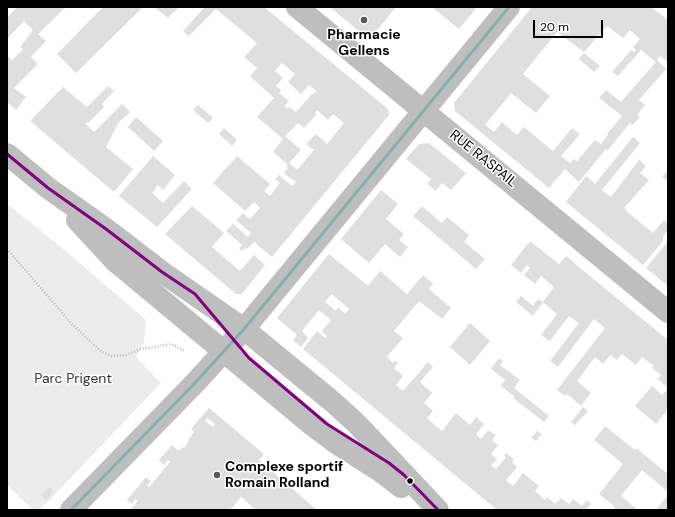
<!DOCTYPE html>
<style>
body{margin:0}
#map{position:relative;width:675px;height:517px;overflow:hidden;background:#fff;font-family:"DM Sans",sans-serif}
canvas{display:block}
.frame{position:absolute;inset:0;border:8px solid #000;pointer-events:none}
.scale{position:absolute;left:533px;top:20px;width:70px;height:18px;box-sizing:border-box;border:2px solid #000;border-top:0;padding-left:5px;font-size:12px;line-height:14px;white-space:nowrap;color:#000;-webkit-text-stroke:3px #fff;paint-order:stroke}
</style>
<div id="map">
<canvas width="675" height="517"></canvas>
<div class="frame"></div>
<div class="scale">20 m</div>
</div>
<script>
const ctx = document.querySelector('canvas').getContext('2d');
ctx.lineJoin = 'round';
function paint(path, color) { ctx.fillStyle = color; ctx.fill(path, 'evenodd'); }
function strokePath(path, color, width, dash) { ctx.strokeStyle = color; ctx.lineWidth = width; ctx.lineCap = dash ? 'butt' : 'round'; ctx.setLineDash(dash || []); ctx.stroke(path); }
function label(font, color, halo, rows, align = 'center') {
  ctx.font = font + ' "DM Sans",sans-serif'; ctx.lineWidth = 3; ctx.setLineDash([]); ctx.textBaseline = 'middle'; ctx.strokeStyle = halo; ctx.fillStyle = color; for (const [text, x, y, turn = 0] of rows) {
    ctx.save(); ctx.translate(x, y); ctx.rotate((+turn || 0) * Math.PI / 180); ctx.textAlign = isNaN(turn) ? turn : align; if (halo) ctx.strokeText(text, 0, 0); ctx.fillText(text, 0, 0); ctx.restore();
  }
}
paint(new Path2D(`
 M 7,204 L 61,247 L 146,320 L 144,343 L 136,357 L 161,383 L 40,510 L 33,510 L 7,485 Z`), '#ececec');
paint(new Path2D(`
 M 17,7 L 66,7 L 38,34 L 46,41 L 31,57 L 38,64 L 14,88 L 26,97 L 16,110 L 7,102 L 7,56 L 12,60 L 23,49 L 20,47 L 33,30 L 24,21 L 7,39 L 7,18 Z
 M 103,7 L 143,7 L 76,73 L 57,54 Z
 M 154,7 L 179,7 L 168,18 Z
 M 205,7 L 264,7 L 388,109 L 389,115 L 272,257 L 254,242 L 247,249 L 245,248 L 242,251 L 239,248 L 242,245 L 226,231 L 233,224 L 248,237 L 251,233 L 236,220 L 243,213 L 250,219 L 260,208 L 254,202 L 245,211 L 213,183 L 237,156 L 270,184 L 264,191 L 270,196 L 280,183 L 275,179 L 279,175 L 292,186 L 296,182 L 284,173 L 288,168 L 286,166 L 288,165 L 273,152 L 283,139 L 257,117 L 274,98 L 250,76 L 257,68 L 244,57 L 257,43 L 216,9 L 189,36 L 183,31 ZM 282,63 L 295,74 L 288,82 L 301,94 L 309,85 L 317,92 L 312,94 L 296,112 L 289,107 L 288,109 L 284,106 L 289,101 L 279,93 L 281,90 L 276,86 L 283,78 L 275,71 ZM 317,110 L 328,120 L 333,114 L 344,123 L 327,144 L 316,134 L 306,144 L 314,150 L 297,170 L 289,163 L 301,150 L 285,136 L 298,123 L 304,128 L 316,115 L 315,113 Z
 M 330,7 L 396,7 L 369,40 Z
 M 432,7 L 477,7 L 459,29 Z
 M 532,7 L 651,7 L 668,20 L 668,62 L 660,56 L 657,60 L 666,69 L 639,100 L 645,105 L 637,115 L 640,117 L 633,125 L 630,123 L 608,150 L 606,149 L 579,182 L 565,169 L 549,188 L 455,111 L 454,103 ZM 607,26 L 623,38 L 630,30 L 640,39 L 633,47 L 636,50 L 634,52 L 631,50 L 612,72 L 618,76 L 641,50 L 656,62 L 621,102 L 606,90 L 599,98 L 622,116 L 607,134 L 608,135 L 601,144 L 595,140 L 577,161 L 574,159 L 570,163 L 561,156 L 580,134 L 572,128 L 553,151 L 524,127 L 517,135 L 502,122 L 494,132 L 485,125 L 511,93 L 536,113 L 550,96 L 523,74 L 557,32 L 584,52 Z
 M 584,53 L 600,66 L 594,72 L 579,59 Z
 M 108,86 L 114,91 L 102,104 L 104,107 L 89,122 L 85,123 L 94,132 L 122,104 L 130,112 L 119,122 L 106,147 L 133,169 L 114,192 L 30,121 L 63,87 L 87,107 Z
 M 198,105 L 213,118 L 208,123 L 193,110 Z
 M 136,117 L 163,141 L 154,151 L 128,127 Z
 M 224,128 L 237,140 L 232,146 L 219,134 Z
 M 633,137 L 640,143 L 602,190 L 611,197 L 639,160 L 646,166 L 640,173 L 649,180 L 624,208 L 626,209 L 625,210 L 653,233 L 664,220 L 668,223 L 668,230 L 663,237 L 663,241 L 643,265 L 566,202 L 586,176 L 595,184 Z
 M 429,143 L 466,173 L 451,190 L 442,183 L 436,191 L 427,184 L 431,179 L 406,159 L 419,144 Z
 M 153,156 L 175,175 L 163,190 L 158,185 L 152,193 L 163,203 L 184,181 L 192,189 L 157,227 L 119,196 Z
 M 668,170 L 668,181 L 662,177 Z
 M 381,190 L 398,204 L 386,219 L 404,234 L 399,240 L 408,247 L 400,257 L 385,244 L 369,263 L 341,239 Z
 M 192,206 L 224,233 L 212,247 L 240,271 L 254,255 L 265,265 L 242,294 L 236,294 L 165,234 Z
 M 422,206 L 442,223 L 447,217 L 469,235 L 464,242 L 485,259 L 476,269 L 413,216 Z
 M 530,241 L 559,264 L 566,256 L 574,262 L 574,263 L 668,340 L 668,388 L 658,379 L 661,375 L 652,368 L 654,366 L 642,357 L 636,365 L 622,354 L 617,360 L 610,355 L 603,364 L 595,357 L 577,381 L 591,393 L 581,406 L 567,394 L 565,396 L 557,390 L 605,328 L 594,319 L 558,367 L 550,361 L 579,323 L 569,316 L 550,341 L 541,335 L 557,314 L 543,302 L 554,287 L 541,276 L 535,284 L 524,275 L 530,268 L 527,265 L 521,273 L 511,265 Z
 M 668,241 L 668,286 L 646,268 Z
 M 329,254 L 368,286 L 380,271 L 407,294 L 423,275 L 433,284 L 429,289 L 451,308 L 442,319 L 419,301 L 394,331 L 403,338 L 387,357 L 393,363 L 395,361 L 398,363 L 394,368 L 403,376 L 396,385 L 403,391 L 428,362 L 433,367 L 420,382 L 432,393 L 424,403 L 433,411 L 427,418 L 442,431 L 456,413 L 470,425 L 476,417 L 484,424 L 476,434 L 481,439 L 488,430 L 496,435 L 492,440 L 498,445 L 491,454 L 497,459 L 491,465 L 496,469 L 506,457 L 504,456 L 506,453 L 514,459 L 512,462 L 517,467 L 506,480 L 513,486 L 523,473 L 539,486 L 535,491 L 545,500 L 547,497 L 555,504 L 561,498 L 569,504 L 573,499 L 582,506 L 587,500 L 591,504 L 586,510 L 497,510 L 303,349 L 317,331 L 325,338 L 327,336 L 322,331 L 331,320 L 319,310 L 302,331 L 308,338 L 301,347 L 293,340 L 297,335 L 277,318 ZM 332,294 L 349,309 L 345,314 L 338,307 L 336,311 L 325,302 Z
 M 521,296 L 533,306 L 538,299 L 543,302 L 533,316 L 516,302 Z
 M 470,323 L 490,341 L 470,365 L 450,347 Z
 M 499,358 L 503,361 L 500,365 L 520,380 L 514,388 L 549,416 L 544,422 L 513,398 L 515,397 L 501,386 L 505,380 L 491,369 Z
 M 652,386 L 662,395 L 668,388 L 668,409 L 656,424 L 635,406 Z
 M 583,407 L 588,411 L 575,425 L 571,422 Z
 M 209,408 L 264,454 L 259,460 L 317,510 L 256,510 L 241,497 L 230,510 L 130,510 L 138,501 L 135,499 L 132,504 L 127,500 L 146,477 L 151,481 L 147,486 L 149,487 L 170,462 L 168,460 L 164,465 L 159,460 L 172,445 L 179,451 L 182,447 L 184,448 L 189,441 L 188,440 L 194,432 L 191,429 ZM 207,418 L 215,424 L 213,427 L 205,421 Z
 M 605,426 L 635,450 L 636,448 L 668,474 L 667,491 L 642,470 L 621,496 L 638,510 L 612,510 L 615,507 L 599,494 L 623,464 L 594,440 Z
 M 537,431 L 542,434 L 536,441 L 531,438 Z
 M 50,487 L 54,491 L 46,500 L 41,495 Z
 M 668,495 L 668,510 L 656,510 Z`), '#dfdfdf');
strokePath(new Path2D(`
 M 7,249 L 71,323 L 102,352 L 111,356 L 126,355 L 141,349 L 171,344 L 185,351`), '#b9b9b9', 2.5, [1, 2]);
strokePath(new Path2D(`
 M 297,7 L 668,312
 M 7,154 L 48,188 L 106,229 L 162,272 L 244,329 L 334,403 L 357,424 L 438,510
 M 77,220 L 115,261 L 312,425 L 336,443 L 380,471 L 401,487
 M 71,510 L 195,383 L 244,329 L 509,7`), '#bebebe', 22);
strokePath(new Path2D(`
 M 71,510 L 195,383 L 244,329 L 509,7`), '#87afae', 3);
strokePath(new Path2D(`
 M 7,154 L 48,188 L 106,229 L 162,272 L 195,294 L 249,358 L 327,424 L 389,463 L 404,475 L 438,510`), '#81007f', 3);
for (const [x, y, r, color] of [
 [364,20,4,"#595959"],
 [217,475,4,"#595959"],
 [410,481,3.5,"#000"]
]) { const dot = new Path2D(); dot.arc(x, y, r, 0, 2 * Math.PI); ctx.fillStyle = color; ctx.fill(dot); strokePath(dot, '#fff', 1.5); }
label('bold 14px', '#000', '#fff', [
 ["Pharmacie",364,35],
 ["Gellens",364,51],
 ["Complexe sportif",225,467,"left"],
 ["Romain Rolland",225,483,"left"]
]);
label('14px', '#000', '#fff', [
 ["RUE RASPAIL",483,159,39]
]);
label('14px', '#333', '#fff', [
 ["Parc Prigent",73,379]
]);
</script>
